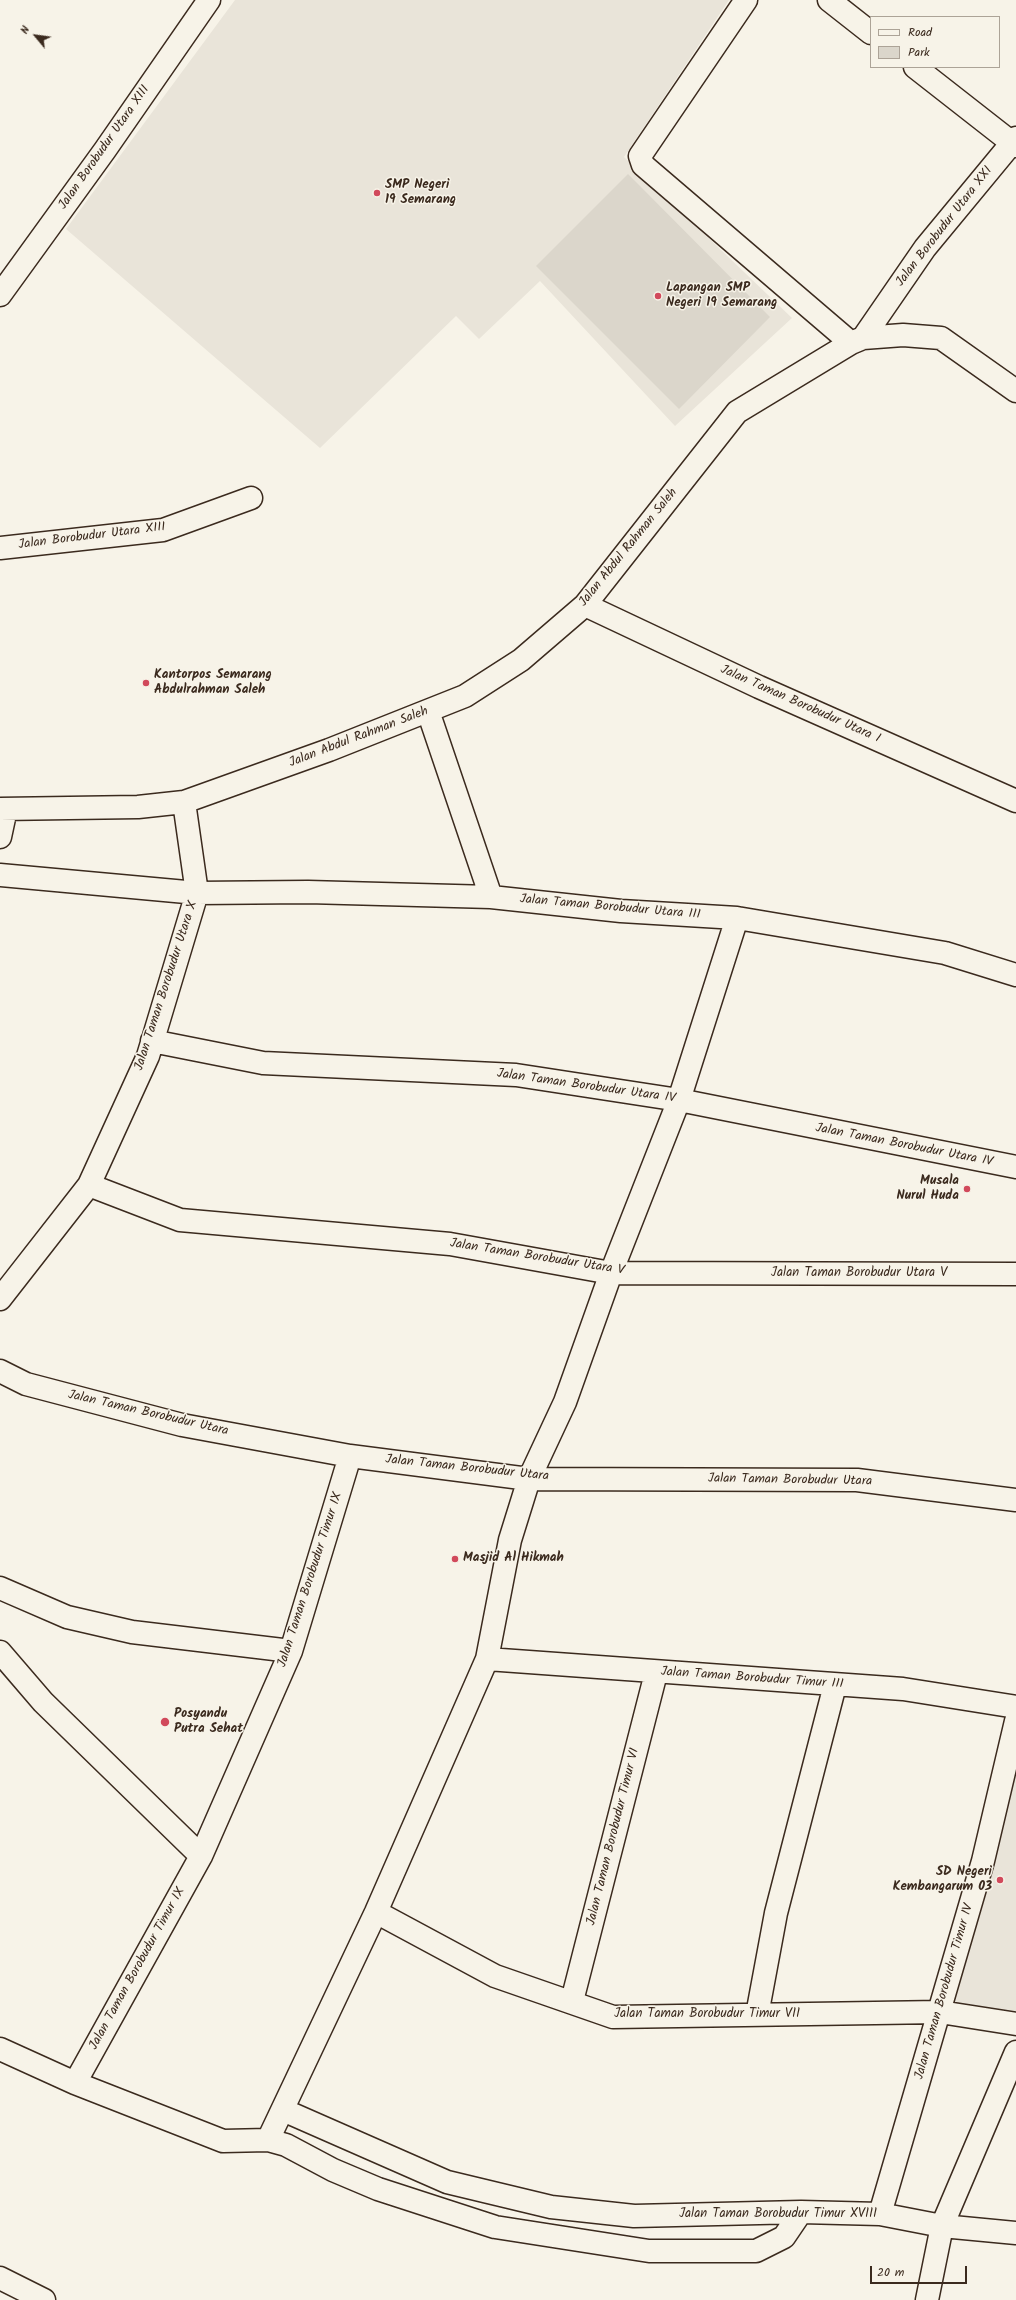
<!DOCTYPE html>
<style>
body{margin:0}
#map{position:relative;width:1016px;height:2300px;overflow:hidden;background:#f7f3e8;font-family:Kalam,sans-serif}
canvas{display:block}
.legend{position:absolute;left:870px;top:16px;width:130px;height:52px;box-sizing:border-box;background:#f7f3e8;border:1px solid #aca397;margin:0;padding:5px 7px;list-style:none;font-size:12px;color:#3b2a1e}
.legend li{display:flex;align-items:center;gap:8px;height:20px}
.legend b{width:20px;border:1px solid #aca397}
.north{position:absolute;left:16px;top:16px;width:40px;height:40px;-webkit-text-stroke:3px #f7f3e8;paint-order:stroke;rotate:299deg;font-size:11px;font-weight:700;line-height:16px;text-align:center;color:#3b2a1e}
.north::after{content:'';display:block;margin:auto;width:14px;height:18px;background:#3b2a1e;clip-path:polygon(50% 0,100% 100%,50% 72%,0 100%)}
.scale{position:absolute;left:870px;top:2266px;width:97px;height:18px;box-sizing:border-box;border:2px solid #3b2a1e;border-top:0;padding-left:5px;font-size:12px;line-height:14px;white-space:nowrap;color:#3b2a1e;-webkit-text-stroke:3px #f7f3e8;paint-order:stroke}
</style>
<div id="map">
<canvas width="1016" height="2300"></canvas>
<ul class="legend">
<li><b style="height:5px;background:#f7f3e8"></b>Road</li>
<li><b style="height:11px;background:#dbd6cb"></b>Park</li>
</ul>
<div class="north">N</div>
<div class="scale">20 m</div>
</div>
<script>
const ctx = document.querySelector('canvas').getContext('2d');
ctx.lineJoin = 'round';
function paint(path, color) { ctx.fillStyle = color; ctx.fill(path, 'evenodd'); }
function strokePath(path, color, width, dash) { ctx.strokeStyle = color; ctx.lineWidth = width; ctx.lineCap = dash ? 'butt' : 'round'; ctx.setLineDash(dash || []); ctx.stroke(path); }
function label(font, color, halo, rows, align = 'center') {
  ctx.font = font + ' Kalam,sans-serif'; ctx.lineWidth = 3; ctx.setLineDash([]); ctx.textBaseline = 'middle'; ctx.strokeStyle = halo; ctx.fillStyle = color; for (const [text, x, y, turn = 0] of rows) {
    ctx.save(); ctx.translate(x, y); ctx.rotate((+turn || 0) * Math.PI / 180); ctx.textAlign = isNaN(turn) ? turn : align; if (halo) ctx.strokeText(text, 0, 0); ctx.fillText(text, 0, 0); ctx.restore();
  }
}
paint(new Path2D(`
 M 235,0 L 729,0 L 624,157 L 792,318 L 675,426 L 540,281 L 479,339 L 456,316 L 320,448 L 66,229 Z
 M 1016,1756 L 1016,2018 L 951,2005 Z`), '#e9e4d9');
paint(new Path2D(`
 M 628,174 L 770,317 L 679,409 L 536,266 Z`), '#dbd6cb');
const minor = new Path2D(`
 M 746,0 L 640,156 L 643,165 L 851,343
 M 829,0 L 871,33
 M 915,67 L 1016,146
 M 0,295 L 105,150 L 209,0
 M 863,338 L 925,248 L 1016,138
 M 0,548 L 163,530 L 251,498
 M 585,605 L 759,687 L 1016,801
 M 428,711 L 491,897
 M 0,809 L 138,807 L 184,802 L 329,750 L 465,696 L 521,660 L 585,605 L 737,412 L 851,343 L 863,338 L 903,335 L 941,338 L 1016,391
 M 0,837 L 6,809
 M 0,875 L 197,893 L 308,892 L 491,897 L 621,911 L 737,918 L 945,953 L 1016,975
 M 152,1041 L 263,1063 L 516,1075 L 679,1100 L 1016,1167
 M 89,1185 L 180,1220 L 450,1244 L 611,1273 L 1016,1274
 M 0,1299 L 89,1185 L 148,1056 L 197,893 L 184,802
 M 0,1371 L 26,1384 L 182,1425 L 350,1456 L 529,1479 L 857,1480 L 1016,1500
 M 0,1588 L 67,1617 L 132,1632 L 291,1651
 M 0,1652 L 43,1702 L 201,1856
 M 487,1659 L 903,1689 L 1016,1707
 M 376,1912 L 495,1976 L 613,2017 L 940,2012 L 1016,2024
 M 572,2001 L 656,1673
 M 757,2015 L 776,1913 L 835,1685
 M 0,2049 L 75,2083 L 223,2141 L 268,2140 L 286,2145 L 333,2170 L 378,2189 L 495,2227 L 649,2251 L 756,2251 L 784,2237 L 801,2212
 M 75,2083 L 201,1856 L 291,1651 L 350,1456
 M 283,2110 L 447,2182 L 551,2207 L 634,2216 L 801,2212 L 880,2214 L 942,2226 L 1016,2233
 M 268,2140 L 376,1912 L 487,1659 L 510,1540 L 529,1479 L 565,1402 L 611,1273 L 679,1100 L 737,918
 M 880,2214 L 983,1861 L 1016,1721
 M 0,2278 L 44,2300
 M 927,2300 L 942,2226 L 1016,2052`);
strokePath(minor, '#3b2a1e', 25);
strokePath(minor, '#f7f3e8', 22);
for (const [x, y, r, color] of [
 [377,193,4,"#d1495b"],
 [658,296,4,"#d1495b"],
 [146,683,4,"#d1495b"],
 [967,1189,4,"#d1495b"],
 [455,1559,4,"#d1495b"],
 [165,1722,5,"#d1495b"],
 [1000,1880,4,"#d1495b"]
]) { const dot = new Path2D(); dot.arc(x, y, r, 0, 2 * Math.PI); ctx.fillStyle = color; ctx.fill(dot); strokePath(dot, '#f7f3e8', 1.5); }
label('13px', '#3b2a1e', '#f7f3e8', [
 ["Jalan Borobudur Utara XIII",105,148,-55],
 ["Jalan Borobudur Utara XXI",945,227,-52],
 ["Jalan Borobudur Utara XIII",92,537,-7],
 ["Jalan Abdul Rahman Saleh",629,548,-51],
 ["Jalan Taman Borobudur Utara I",800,705,24],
 ["Jalan Abdul Rahman Saleh",359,738,-21],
 ["Jalan Taman Borobudur Utara III",610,908,5],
 ["Jalan Taman Borobudur Utara X",167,986,-72],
 ["Jalan Taman Borobudur Utara IV",586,1087,8],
 ["Jalan Taman Borobudur Utara IV",904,1146,11],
 ["Jalan Taman Borobudur Utara V",537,1258,9],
 ["Jalan Taman Borobudur Utara V",859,1274],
 ["Jalan Taman Borobudur Utara",148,1414,13],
 ["Jalan Taman Borobudur Utara",467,1469,6],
 ["Jalan Taman Borobudur Utara",790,1481,1],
 ["Jalan Taman Borobudur Timur IX",311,1580,-72],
 ["Jalan Taman Borobudur Timur III",752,1679,4],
 ["Jalan Taman Borobudur Timur VI",614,1837,-76],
 ["Jalan Taman Borobudur Timur IX",138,1969,-61],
 ["Jalan Taman Borobudur Timur IV",945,1992,-74],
 ["Jalan Taman Borobudur Timur VII",707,2015],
 ["Jalan Taman Borobudur Timur XVIII",778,2215]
]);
label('bold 13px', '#3b2a1e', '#f7f3e8', [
 ["SMP Negeri",385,186],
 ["19 Semarang",385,201],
 ["Lapangan SMP",666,289],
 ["Negeri 19 Semarang",666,304],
 ["Kantorpos Semarang",154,676],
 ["Abdulrahman Saleh",154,691],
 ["Musala",959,1182,"right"],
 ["Nurul Huda",959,1197,"right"],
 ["Masjid Al Hikmah",463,1559],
 ["Posyandu",174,1715],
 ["Putra Sehat",174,1730],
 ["SD Negeri",992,1873,"right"],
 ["Kembangarum 03",992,1888,"right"]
], 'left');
</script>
